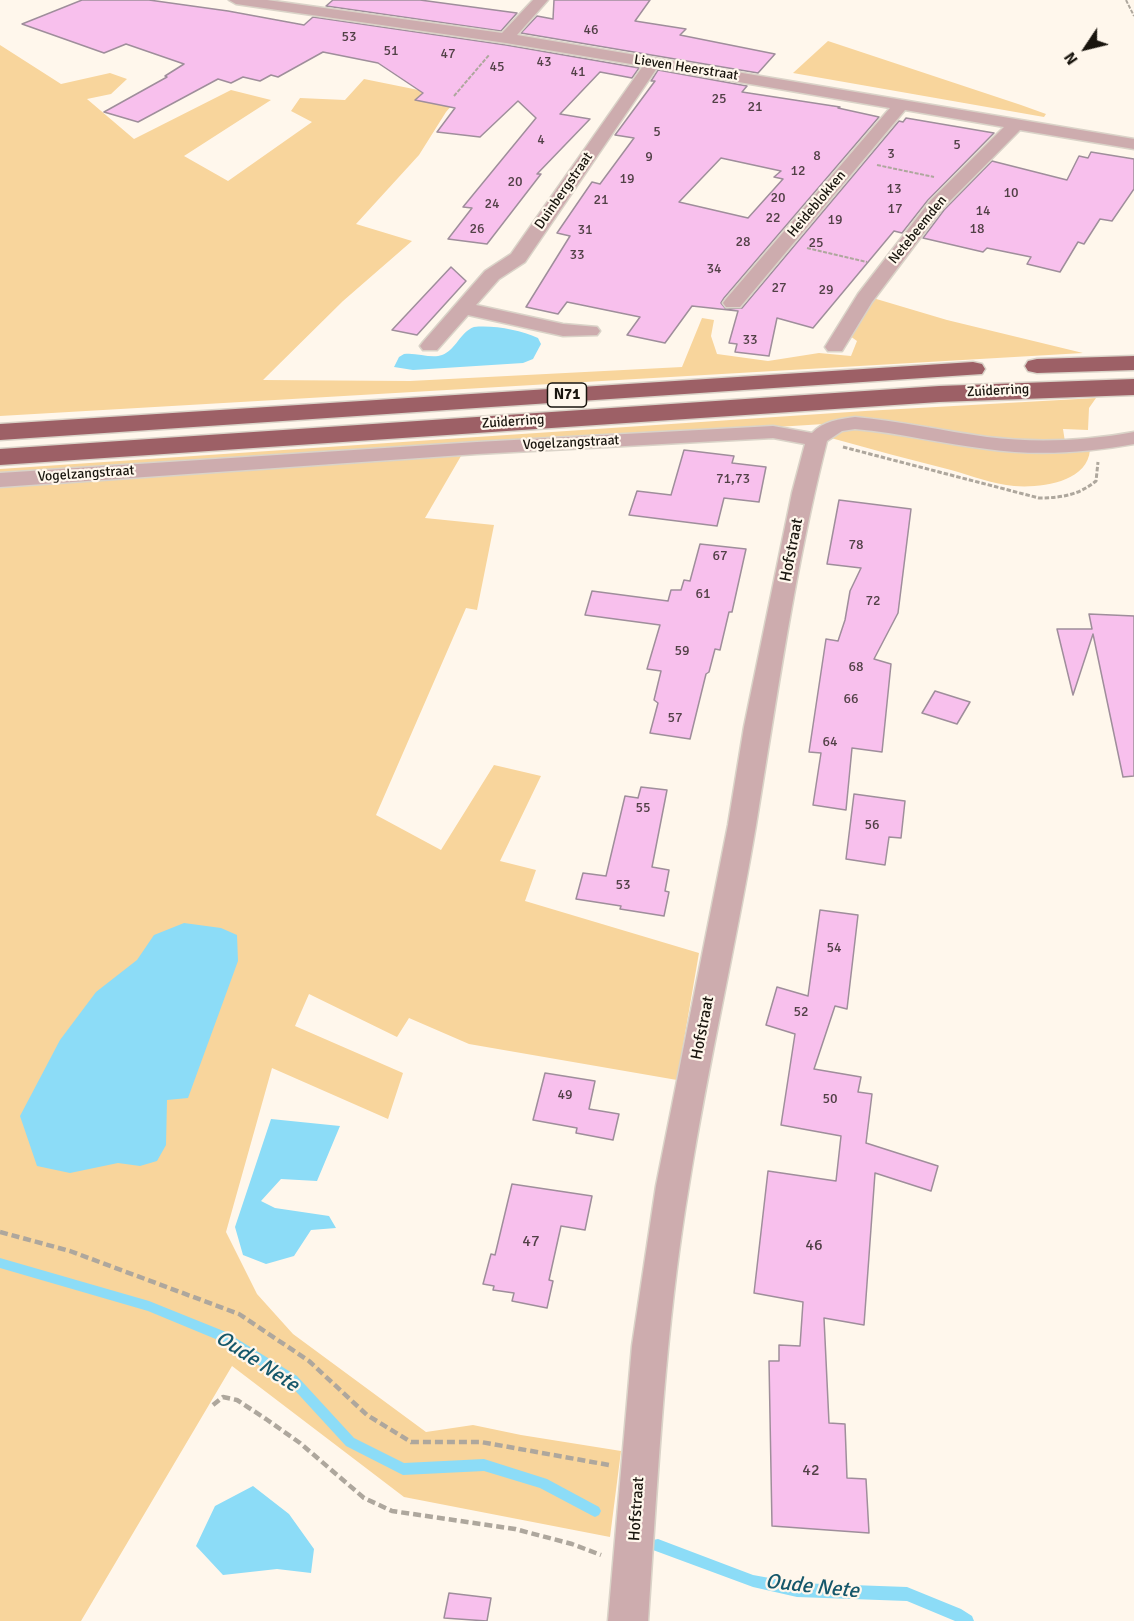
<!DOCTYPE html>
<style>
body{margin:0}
#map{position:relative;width:1134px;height:1621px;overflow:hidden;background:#fff7ec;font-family:Signika,sans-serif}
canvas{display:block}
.north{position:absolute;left:1056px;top:18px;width:60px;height:60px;-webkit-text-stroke:4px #fff7ec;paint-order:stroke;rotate:235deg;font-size:16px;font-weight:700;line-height:24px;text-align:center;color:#19150e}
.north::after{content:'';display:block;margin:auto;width:21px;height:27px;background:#19150e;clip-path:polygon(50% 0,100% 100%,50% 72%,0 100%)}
</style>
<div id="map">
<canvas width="1134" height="1621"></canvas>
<div class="north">N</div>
</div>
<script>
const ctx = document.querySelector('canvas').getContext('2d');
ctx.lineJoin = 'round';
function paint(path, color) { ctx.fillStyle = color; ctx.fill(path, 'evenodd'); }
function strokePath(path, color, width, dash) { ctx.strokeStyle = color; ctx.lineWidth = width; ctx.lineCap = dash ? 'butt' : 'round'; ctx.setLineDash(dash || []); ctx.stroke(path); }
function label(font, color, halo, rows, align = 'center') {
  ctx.font = font + ' Signika,sans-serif'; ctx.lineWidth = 4.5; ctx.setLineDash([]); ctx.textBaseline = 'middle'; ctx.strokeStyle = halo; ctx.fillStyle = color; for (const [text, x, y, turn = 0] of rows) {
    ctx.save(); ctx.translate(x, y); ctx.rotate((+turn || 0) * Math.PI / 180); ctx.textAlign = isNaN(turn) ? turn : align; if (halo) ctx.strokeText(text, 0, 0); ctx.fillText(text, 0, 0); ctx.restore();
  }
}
paint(new Path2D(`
 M 828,41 L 1021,105 L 1046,114 L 1044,117 L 793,73 Z
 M 0,45 L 61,84 L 110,73 L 127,79 L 111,94 L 87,99 L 134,139 L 231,90 L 271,100 L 184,156 L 228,181 L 312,122 L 291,111 L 300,98 L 345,100 L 364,79 L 458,98 L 446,112 L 419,155 L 356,224 L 412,241 L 343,301 L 263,380 L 410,381 L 682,367 L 702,318 L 714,320 L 711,336 L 717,354 L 768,361 L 819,353 L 851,356 L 857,341 L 850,336 L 873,298 L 947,320 L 1083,353 L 0,416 Z
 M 1096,398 L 1089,408 L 1088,430 L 1063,429 L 1065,442 C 1040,441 1016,441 992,438 C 943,431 870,410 824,424 L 0,476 L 0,469 L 865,411 Z
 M 855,428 L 1090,450 C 1087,483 1040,488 1014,486 C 993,484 972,476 951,470 C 911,460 871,449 831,438 L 843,431 Z
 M 461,456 L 425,518 L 494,525 L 477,610 L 466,608 L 376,815 L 441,850 L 494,765 L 541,776 L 500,861 L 536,870 L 525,901 L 699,953 L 677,1080 L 469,1044 L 409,1018 L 397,1037 L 309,994 L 295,1026 L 403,1073 L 388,1119 L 272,1068 L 226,1232 L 257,1294 L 293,1334 L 426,1432 L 473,1425 L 521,1435 L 621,1451 L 610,1537 L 404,1497 L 232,1366 L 81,1621 L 0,1621 L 0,487 Z`), '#f8d59c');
paint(new Path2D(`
 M 474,327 C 494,325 520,330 538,338 L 541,344 L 533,359 L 523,363 L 413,370 L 394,367 L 399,357 L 404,354 C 416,352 431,359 442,355 C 456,350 460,332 474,327 Z
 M 184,923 L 221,928 L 237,935 L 238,961 L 188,1098 L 167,1100 L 166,1145 L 157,1161 L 140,1166 L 118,1163 L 70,1173 L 37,1166 L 20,1116 L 60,1040 L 96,992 L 137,960 L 154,935 Z
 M 271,1119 L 340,1126 L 317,1181 L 281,1179 L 261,1201 L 275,1208 L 329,1216 L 336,1228 L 311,1230 L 294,1256 L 266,1264 L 243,1255 L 235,1227 Z
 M 253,1486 L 289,1514 L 314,1549 L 311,1573 L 277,1569 L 223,1575 L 196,1546 L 215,1506 Z`), '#8cdcf7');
paint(new Path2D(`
 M 0,1258 L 149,1301 L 226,1332 L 297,1376 L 354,1438 L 404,1463 L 484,1459 L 547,1479 L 599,1507 L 601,1511 L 599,1515 L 595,1517 L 591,1515 L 540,1488 L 484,1471 L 403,1475 L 399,1473 L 346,1446 L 289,1384 L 218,1340 L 148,1311 L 0,1268 Z
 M 658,1539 L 753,1575 L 797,1583 L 907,1587 L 961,1609 L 972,1616 L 974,1621 L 955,1621 L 907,1601 L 797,1597 L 753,1587 L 653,1550 L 652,1545 L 653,1540 Z`), '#8cdcf7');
const building = new Path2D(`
 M 82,0 L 149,0 L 228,11 L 304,25 L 313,17 L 506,45 L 639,68 L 632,78 L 600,72 L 560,114 L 590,119 L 537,174 L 541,174 L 487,244 L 448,239 L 472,208 L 463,207 L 536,118 L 518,101 L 480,137 L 437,132 L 455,108 L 415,100 L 423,93 L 378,63 L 323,52 L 278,77 L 271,75 L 260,81 L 243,77 L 231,83 L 218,79 L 138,122 L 104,112 L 167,77 L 165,76 L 184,64 L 126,44 L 104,53 L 22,24 Z
 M 333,0 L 420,0 L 517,13 L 501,31 L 326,6 Z
 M 554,0 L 650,0 L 635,21 L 686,29 L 680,35 L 775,54 L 758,73 L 521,33 L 537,16 L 553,19 Z
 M 658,70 L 747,86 L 742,92 L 840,107 L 838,108 L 879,117 L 724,298 L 721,303 L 726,309 L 742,308 L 899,121 L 903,122 L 906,118 L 994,133 L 928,200 L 902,233 L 894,231 L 813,328 L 777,318 L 769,356 L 735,352 L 737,344 L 729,343 L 738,311 L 692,306 L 665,343 L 627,335 L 640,317 L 567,302 L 558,314 L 526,307 L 570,236 L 557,233 L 592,182 L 600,184 L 634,138 L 615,135 L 655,81 L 651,81 ZM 721,158 L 781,171 L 774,177 L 783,179 L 748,218 L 679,202 Z
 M 1091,152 L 1134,159 L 1134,189 L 1112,221 L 1100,219 L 1084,244 L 1078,242 L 1060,272 L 1027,264 L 1031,257 L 987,248 L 983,252 L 923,238 L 944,210 L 992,161 L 1067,180 L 1079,156 L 1088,158 Z
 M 451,267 L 466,281 L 417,335 L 392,330 Z
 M 684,450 L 734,456 L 732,463 L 766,467 L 759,502 L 724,498 L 717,526 L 629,515 L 637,491 L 671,495 Z
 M 839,500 L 911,509 L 898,613 L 874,659 L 891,664 L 882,752 L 852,748 L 846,810 L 813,805 L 821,753 L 809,752 L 826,639 L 838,641 L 845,620 L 850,591 L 861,568 L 827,564 Z
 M 700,544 L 746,549 L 732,612 L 729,612 L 720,650 L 715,649 L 709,672 L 706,674 L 690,739 L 650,733 L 658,703 L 654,700 L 661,671 L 647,669 L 660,625 L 585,615 L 592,591 L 668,601 L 671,590 L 681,590 L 684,580 L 690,581 Z
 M 1089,614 L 1134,616 L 1134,776 L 1123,777 L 1093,634 L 1073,695 L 1057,629 L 1092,629 Z
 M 935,691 L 970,702 L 957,724 L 922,713 Z
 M 641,787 L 667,790 L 652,867 L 669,870 L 665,891 L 669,892 L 664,916 L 620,909 L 621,906 L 576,899 L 583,873 L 606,876 L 625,796 L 638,798 Z
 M 854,794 L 905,801 L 901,838 L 889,837 L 885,865 L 846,859 Z
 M 820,910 L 858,915 L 847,1009 L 835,1006 L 814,1069 L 861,1077 L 858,1092 L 872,1094 L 866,1143 L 938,1166 L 931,1191 L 875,1173 L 864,1325 L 824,1318 L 829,1423 L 845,1424 L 847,1478 L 866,1479 L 869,1533 L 772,1526 L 769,1361 L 779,1361 L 779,1345 L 800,1346 L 803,1302 L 754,1293 L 768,1171 L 836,1181 L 841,1136 L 781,1125 L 795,1034 L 766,1025 L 777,987 L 808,996 Z
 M 545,1073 L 595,1081 L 589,1109 L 619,1114 L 613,1140 L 576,1133 L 577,1128 L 533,1120 Z
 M 512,1184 L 592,1196 L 585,1230 L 561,1226 L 549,1280 L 553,1281 L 547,1308 L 512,1301 L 514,1293 L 493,1290 L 494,1286 L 483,1284 L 491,1254 L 495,1255 Z
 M 449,1593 L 491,1598 L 487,1621 L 444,1618 Z`);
paint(building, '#f8c0ed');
strokePath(building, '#9f8e9b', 1.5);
const minor = new Path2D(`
 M 229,0 L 267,0 L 502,33 L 533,0 L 548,0 L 517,35 L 1134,139 L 1134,149 L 1020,130 L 942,209 L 872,302 L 842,351 L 828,351 L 825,347 L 858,294 L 930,201 L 1004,127 L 905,110 L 740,307 L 726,307 L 723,303 L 726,299 L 890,108 L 657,68 L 525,262 L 499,279 L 476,305 L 563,324 L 597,327 L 600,331 L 597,335 L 563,336 L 468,315 L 437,350 L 423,350 L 420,346 L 423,342 L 485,271 L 511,254 L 643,66 L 506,43 L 236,4 Z
 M 855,417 C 900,421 943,431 987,437 C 1036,443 1085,441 1134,432 L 1134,444 C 1085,453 1036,456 987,449 C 943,444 900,433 855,429 L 842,431 L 827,441 C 795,567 777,697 756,825 C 736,945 708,1064 689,1185 C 665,1329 658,1475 648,1621 L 608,1621 L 632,1346 L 656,1186 L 728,825 L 744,727 L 792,493 L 805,444 L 773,438 L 477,454 L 0,487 L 0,473 L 477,442 L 773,426 L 812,433 C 823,421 840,419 855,417 Z`);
const trunk = new Path2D(`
 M 1134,356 L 1134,370 L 1037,373 L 1028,371 L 1025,366 L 1028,361 L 1037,359 Z
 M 973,362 L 982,364 L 985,369 L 982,374 L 0,440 L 0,424 Z
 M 1134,379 L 1134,395 L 939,402 L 0,465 L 0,449 L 939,386 Z`);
strokePath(minor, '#dad3c8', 3);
strokePath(trunk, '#dad3c8', 3);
strokePath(new Path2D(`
 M 1126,0 L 1134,16
 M 454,96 L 489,55
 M 877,165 L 934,177
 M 807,248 L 867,262`), '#aea79d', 2, [4, 1.5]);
strokePath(new Path2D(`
 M 843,447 L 1039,498 C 1061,498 1079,495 1096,481 L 1098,462`), '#aea79d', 3, [4.5, 2]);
strokePath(new Path2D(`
 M 0,1232 L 70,1251 L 239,1314 L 309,1361 L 367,1415 L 411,1442 L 481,1442 L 609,1465
 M 213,1405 L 223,1397 L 237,1400 L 266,1419 L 300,1443 L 364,1498 L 392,1511 L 515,1529 L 572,1544 L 601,1555`), '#aea79d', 4.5, [8, 4]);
paint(minor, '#cdacae');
paint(trunk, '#9d6066');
label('14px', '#514046', null, [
 ["46",591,30],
 ["53",349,37],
 ["51",391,51],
 ["47",448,54],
 ["43",544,62],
 ["45",497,67],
 ["41",578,72],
 ["25",719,99],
 ["21",755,107],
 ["5",657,132],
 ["4",541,140],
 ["5",957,145],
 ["3",891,154],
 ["8",817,156],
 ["9",649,157],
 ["12",798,171],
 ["19",627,179],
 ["20",515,182],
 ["13",894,189],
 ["10",1011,193],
 ["20",778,198],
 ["21",601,200],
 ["24",492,204],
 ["17",895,209],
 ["14",983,211],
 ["22",773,218],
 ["19",835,220],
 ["26",477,229],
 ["18",977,229],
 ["31",585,230],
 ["28",743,242],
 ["25",816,243],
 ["33",577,255],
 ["34",714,269],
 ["27",779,288],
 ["29",826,290],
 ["33",750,340],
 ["71,73",733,479],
 ["78",856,545],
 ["67",720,556],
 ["61",703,594],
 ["72",873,601],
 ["59",682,651],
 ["68",856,667],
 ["66",851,699],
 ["57",675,718],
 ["64",830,742],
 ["55",643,808],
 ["56",872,825],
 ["53",623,885],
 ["54",834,948],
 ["52",801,1012],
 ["49",565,1095],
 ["50",830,1099]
]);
label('14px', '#19150e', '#fff7ec', [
 ["Lieven Heerstraat",686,68,9],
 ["Duinbergstraat",564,191,-55],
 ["Heideblokken",817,204,-50],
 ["Netebeemden",918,230,-51],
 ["Zuiderring",998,391,-3],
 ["Zuiderring",513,422,-4],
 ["Vogelzangstraat",571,443,-3],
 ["Vogelzangstraat",86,474,-4]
]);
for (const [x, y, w] of [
 [567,395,39]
]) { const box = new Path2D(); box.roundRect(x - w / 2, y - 12, w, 24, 4.5); ctx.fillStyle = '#fff7ec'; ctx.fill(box); strokePath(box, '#19150e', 1.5); }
label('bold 15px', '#19150e', null, [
 ["N71",567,395]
]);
label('16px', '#19150e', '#fff7ec', [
 ["Hofstraat",792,550,-79],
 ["Hofstraat",703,1028,-79],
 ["Hofstraat",637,1509,-86]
]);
label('16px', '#514046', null, [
 ["47",531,1242],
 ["46",814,1246],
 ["42",811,1471]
]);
label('italic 21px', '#15576a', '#fff7ec', [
 ["Oude Nete",257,1362,33],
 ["Oude Nete",812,1587,6]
]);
</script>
